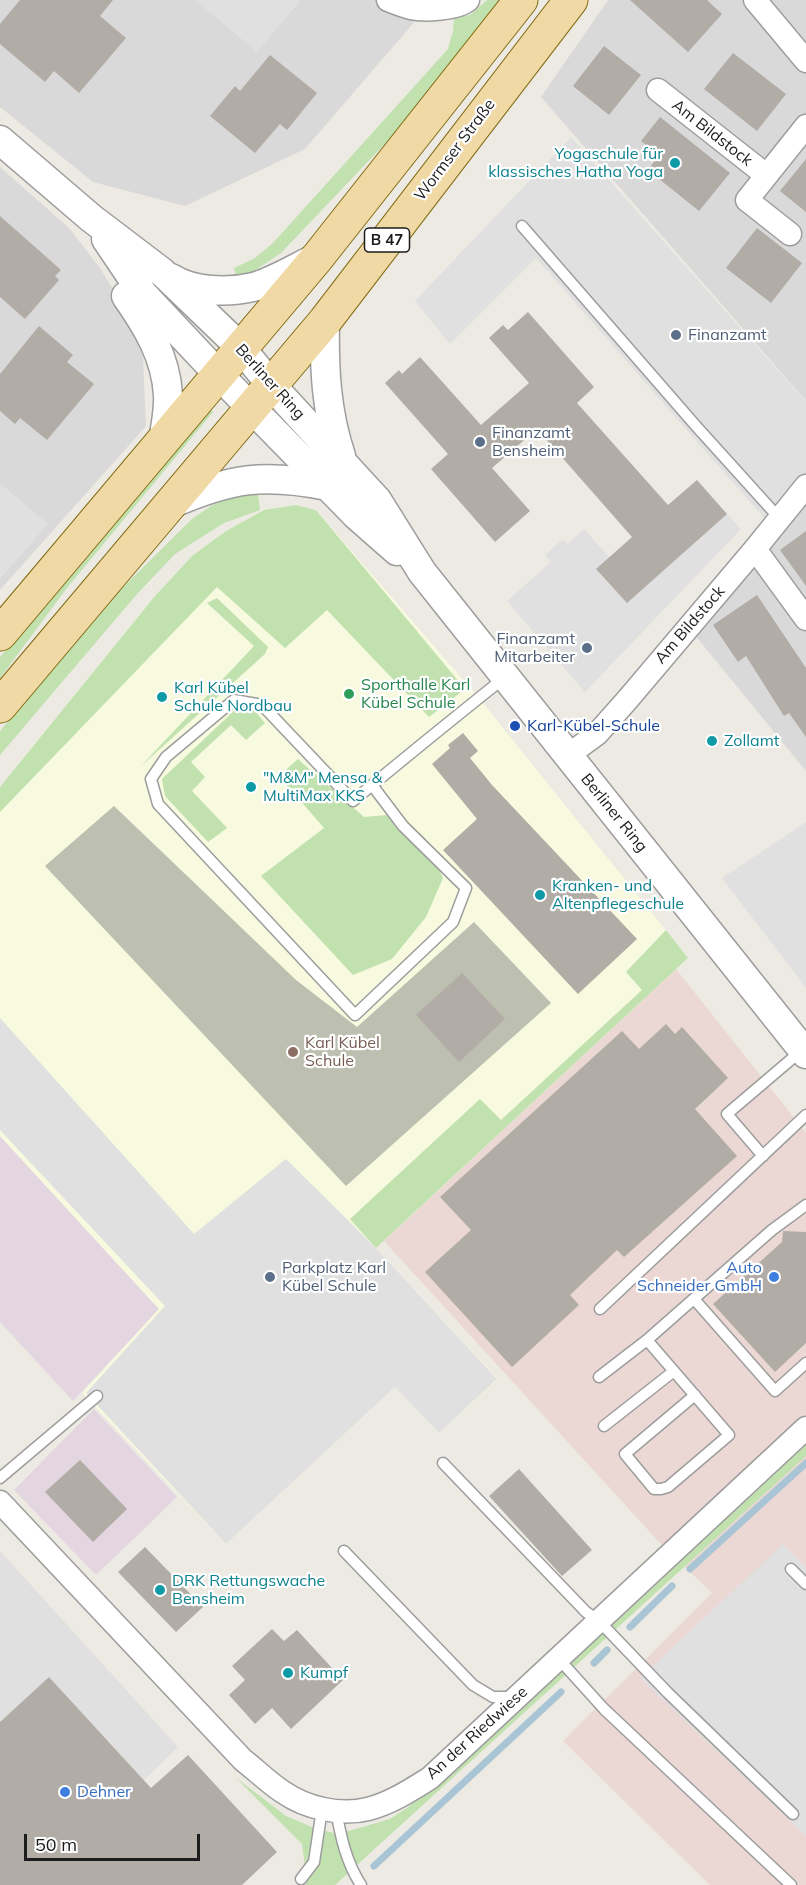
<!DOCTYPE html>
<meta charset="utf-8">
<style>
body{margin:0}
#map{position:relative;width:806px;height:1885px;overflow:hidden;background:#eceae3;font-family:Mulish,sans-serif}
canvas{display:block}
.scale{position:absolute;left:24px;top:1834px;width:176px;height:27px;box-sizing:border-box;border:3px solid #1c1c1c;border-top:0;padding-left:8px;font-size:18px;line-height:21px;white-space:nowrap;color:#1c1c1c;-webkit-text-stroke:4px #fff;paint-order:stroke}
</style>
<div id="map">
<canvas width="806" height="1885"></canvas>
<div class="scale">50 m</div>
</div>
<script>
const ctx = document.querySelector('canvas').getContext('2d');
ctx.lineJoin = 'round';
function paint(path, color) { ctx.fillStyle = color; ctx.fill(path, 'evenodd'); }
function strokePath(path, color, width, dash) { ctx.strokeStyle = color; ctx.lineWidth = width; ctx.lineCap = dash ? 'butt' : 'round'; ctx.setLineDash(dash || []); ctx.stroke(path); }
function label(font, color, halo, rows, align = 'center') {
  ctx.font = font + ' Mulish,sans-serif'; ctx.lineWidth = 4.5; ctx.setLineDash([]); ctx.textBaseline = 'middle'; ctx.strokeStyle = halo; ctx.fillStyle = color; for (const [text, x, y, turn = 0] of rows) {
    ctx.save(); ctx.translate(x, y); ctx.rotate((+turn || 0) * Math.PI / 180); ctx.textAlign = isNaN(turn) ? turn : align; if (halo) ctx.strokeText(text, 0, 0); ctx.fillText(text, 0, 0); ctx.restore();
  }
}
paint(new Path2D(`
 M 0,0 L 442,0 L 416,20 L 305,149 L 185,206 L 93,182 L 0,107 Z
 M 608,0 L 806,0 L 806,401 L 541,97 Z
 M 0,167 L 69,228 L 100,268 L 130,317 L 143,357 L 146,426 L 0,590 Z
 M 806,483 L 806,771 L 685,623 Z`), '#dad9d9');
paint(new Path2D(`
 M 676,969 L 806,1133 L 806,1885 L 710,1885 L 563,1741 L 712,1593 L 660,1543 L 384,1241 Z`), '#ebd8d4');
paint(new Path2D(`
 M 0,1136 L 159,1309 L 73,1401 L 0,1322 Z
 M 94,1409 L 177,1497 L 96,1575 L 14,1490 Z`), '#e4d6e0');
paint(new Path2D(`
 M 296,505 L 316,510 L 479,698 L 688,958 L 376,1248 L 498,1379 L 439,1433 L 395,1387 L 226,1544 L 82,1393 L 159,1309 L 0,1136 L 0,787 L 155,596 L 192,556 L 226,531 L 264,510 Z`), '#f7fade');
paint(new Path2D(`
 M 114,806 L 296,980 L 357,1027 L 474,922 L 551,1003 L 346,1186 L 45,866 Z`), '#bdbfb0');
paint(new Path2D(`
 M 487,0 L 502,0 L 398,130 L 301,232 L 281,253 L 254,271 L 236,277 L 234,268 L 255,258 L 273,243 L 448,49 L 453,31 L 454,18 L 470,15 Z
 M 209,409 L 213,412 L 67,588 L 0,678 L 0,657 Z
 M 257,488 L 260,510 L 224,523 L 175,554 L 137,594 L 0,755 L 0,731 L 105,605 L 192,519 L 211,506 L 243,491 Z
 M 296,505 L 316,510 L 465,689 L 429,717 L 327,610 L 285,648 L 217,587 L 0,812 L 0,787 L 155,596 L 192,556 L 226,531 L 264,510 Z
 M 217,598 L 268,647 L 265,654 L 141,766 L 254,646 L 207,603 Z
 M 237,708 L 255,711 L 265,723 L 246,740 L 231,725 L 191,762 L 205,777 L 192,791 L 227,828 L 208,842 L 165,796 L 162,779 Z
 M 298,759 L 364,817 L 399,814 L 425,838 L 443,878 L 426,917 L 392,959 L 353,975 L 261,876 L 324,828 L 279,776 Z
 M 666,930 L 688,958 L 376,1248 L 350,1219 L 480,1099 L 501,1120 L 642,990 L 626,972 Z
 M 806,1442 L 806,1456 L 335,1885 L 305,1885 L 307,1881 L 302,1844 L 235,1777 L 286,1816 L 314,1828 L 338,1834 L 390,1819 L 407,1808 Z`), '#c1e1af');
paint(new Path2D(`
 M 195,0 L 301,0 L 257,52 Z
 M 571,137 L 806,402 L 806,476 L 764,518 L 536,258 L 450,344 L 415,301 Z
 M 0,483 L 48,524 L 0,579 Z
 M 727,514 L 741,529 L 585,692 L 507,601 L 551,562 L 545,555 L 563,539 L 567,544 L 584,529 L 609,557 L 597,569 Z
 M 806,822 L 806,988 L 722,878 Z
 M 0,1018 L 194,1234 L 286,1159 L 376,1248 L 497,1379 L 439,1433 L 395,1387 L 226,1544 L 86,1393 L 165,1306 L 0,1130 Z
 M 783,1544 L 806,1568 L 806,1836 L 640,1678 Z
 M 0,1551 L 178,1747 L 144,1780 L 49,1677 L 0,1722 Z`), '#e0e0e0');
strokePath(new Path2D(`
 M 690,1569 L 806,1463
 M 630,1627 L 672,1586
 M 594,1663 L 607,1650
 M 374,1866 L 561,1692`), '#a9c5d5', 7);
paint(new Path2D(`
 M 20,0 L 113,0 L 100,16 L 126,38 L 79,93 L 54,71 L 45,82 L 0,44 L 0,24 Z
 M 630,0 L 707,0 L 722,14 L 688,52 Z
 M 604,46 L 641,75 L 609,115 L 573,86 Z
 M 733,53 L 786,94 L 757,131 L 704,89 Z
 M 270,55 L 317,93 L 287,130 L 280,124 L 255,153 L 210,116 L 235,86 L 240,91 Z
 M 660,117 L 730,173 L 699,211 L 648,170 L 659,155 L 641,141 Z
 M 806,159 L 806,212 L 780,191 Z
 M 0,216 L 61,270 L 55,276 L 59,280 L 25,319 L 0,297 Z
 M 757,228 L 802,263 L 771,303 L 726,268 Z
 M 528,312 L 594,387 L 577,403 L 668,505 L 697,480 L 727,514 L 627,603 L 596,569 L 632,537 L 537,429 L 492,468 L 530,511 L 495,542 L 431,469 L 448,454 L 385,383 L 399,370 L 402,374 L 420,357 L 481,425 L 529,383 L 489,338 L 503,325 L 508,330 Z
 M 39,326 L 73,355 L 67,362 L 94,384 L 47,440 L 20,418 L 15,424 L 0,411 L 0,374 Z
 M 806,531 L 806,586 L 780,550 Z
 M 757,595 L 806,668 L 806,737 L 789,713 L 784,716 L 746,656 L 738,662 L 713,625 Z
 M 463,733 L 478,751 L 470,758 L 492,785 L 637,939 L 578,994 L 443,850 L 477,819 L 432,764 L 450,748 L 448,745 Z
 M 462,973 L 505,1019 L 459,1062 L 416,1015 Z
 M 666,1024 L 675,1034 L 682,1027 L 728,1078 L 695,1109 L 737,1156 L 624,1257 L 617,1250 L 570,1295 L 579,1305 L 512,1367 L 425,1272 L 471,1230 L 440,1197 L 622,1031 L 639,1049 Z
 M 783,1231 L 806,1232 L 806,1343 L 775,1372 L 713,1304 L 782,1242 Z
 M 80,1460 L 127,1509 L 93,1542 L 45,1492 Z
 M 519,1469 L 592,1550 L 562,1576 L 489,1496 Z
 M 145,1547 L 203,1607 L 176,1632 L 118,1572 Z
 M 272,1629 L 284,1641 L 297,1630 L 343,1680 L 291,1729 L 272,1708 L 255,1724 L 229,1695 L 245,1680 L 232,1666 Z
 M 49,1677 L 151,1788 L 188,1755 L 277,1852 L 242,1885 L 0,1885 L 0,1722 Z`), '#b1aca6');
const service = new Path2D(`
 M 522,226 L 696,426 L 780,519
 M 372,785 L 403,826 L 466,888 L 453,922 L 355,1015 L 158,804 L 151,779 L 166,757 L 234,700 L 262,705 L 353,801 C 403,759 454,718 504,678
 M 763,1156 L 727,1114 L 801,1051
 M 694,1299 L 775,1391 L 806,1363
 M 600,1309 L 806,1115
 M 599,1377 L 647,1340
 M 695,1395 L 625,1454 L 654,1489 L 661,1489 L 668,1487 L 729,1435 L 647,1340 L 772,1230 L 806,1205
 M 604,1426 L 674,1371
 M 443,1463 L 586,1612 L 598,1620 L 668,1693 L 793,1814
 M 0,1478 L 97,1396
 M 344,1551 L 473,1685 L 493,1697 L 513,1697
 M 791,1569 L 806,1584
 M 558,1658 L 604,1709 L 791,1885
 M 336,1811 C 341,1837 346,1862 361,1885
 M 301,1879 L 314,1862 L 322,1809`);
const minor = new Path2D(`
 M 388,0 C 395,3 403,6 411,8 C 424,11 458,9 468,0
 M 755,0 L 806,61
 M 658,90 L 766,175
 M 790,234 L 747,200 L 806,126
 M 755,549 L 806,619
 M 567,756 L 597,734 L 628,699 L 755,549 L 806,486
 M 0,1502 L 243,1760 C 256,1770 269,1783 283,1792 C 306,1808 340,1816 368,1809 C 391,1803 411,1790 430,1778 L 806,1428`);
const tertiary = new Path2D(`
 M 0,140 L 91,218 L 162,272 L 241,348 L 272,386 L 377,500 L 422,572 L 806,1054
 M 106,239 L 143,294 L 219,375 L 356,515 L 397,551
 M 171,278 C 192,292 228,293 253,287 C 271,283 299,266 316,258
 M 126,296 C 147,326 166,357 168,395 C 169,410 165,427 163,442
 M 325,321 C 324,368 326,411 341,456
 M 171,504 C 231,478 263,473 328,486`);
const primary = new Path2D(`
 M 0,634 L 317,258 L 521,0
 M 0,706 L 325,321 L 571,0`);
strokePath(service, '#9d9d9d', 13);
strokePath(minor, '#9d9d9d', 25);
strokePath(tertiary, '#9d9d9d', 31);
strokePath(primary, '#826c12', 35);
strokePath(service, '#fff', 10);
strokePath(minor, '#fff', 22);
strokePath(tertiary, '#fff', 28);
strokePath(primary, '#f0d9a5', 33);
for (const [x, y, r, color] of [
 [675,163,6,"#0f9aa8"],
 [676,335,6,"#5c6f8a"],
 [480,442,6,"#5c6f8a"],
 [587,648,6,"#5c6f8a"],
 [349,694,6,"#2e9e5b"],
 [162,697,6,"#0f9aa8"],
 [515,726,6,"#1a4fb4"],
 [712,741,6,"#0f9aa8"],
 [251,787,6,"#0f9aa8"],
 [540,895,6,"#0f9aa8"],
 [293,1052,6,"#8d6e63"],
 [270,1277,6,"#5c6f8a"],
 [774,1277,6,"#3f7fe0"],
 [160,1590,6,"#0f9aa8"],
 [288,1673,6,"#0f9aa8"],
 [65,1792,6,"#3f7fe0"]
]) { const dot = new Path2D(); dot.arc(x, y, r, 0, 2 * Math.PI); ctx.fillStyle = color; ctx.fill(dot); strokePath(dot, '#fff', 2); }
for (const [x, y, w] of [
 [387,240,45]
]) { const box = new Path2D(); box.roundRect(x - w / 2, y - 12, w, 24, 4.5); ctx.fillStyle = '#fff'; ctx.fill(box); strokePath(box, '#1c1c1c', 1.5); }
label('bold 15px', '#1c1c1c', null, [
 ["B 47",387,240]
]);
label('16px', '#1c1c1c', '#fff', [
 ["Am Bildstock",712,133,38],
 ["Wormser Straße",455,150,-53],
 ["Berliner Ring",270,382,48],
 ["Am Bildstock",690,625,-49],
 ["Berliner Ring",614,813,51],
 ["An der Riedwiese",477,1733,-42]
]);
label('16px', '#0d838f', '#fff', [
 ["Yogaschule für",663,154,"right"],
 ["klassisches Hatha Yoga",663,172,"right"],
 ["Karl Kübel",174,688],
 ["Schule Nordbau",174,706],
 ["Zollamt",724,741],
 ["\"M&M\" Mensa &",263,778],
 ["MultiMax KKS",263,796],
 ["Kranken- und",552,886],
 ["Altenpflegeschule",552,904],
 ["DRK Rettungswache",172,1581],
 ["Bensheim",172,1599],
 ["Kumpf",300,1673]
], 'left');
label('16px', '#4e5e75', '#fff', [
 ["Finanzamt",688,335],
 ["Finanzamt",492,433],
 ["Bensheim",492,451],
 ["Finanzamt",575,639,"right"],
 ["Mitarbeiter",575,657,"right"],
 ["Parkplatz Karl",282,1268],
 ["Kübel Schule",282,1286]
], 'left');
label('16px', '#27864d', '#fff', [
 ["Sporthalle Karl",361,685],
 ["Kübel Schule",361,703]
], 'left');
label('16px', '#164399', '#fff', [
 ["Karl-Kübel-Schule",527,726]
], 'left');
label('16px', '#785e54', '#fff', [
 ["Karl Kübel",305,1043],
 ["Schule",305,1061]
], 'left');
label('16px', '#366cbe', '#fff', [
 ["Auto",762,1268],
 ["Schneider GmbH",762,1286],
 ["Dehner",77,1792,"left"]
], 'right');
</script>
